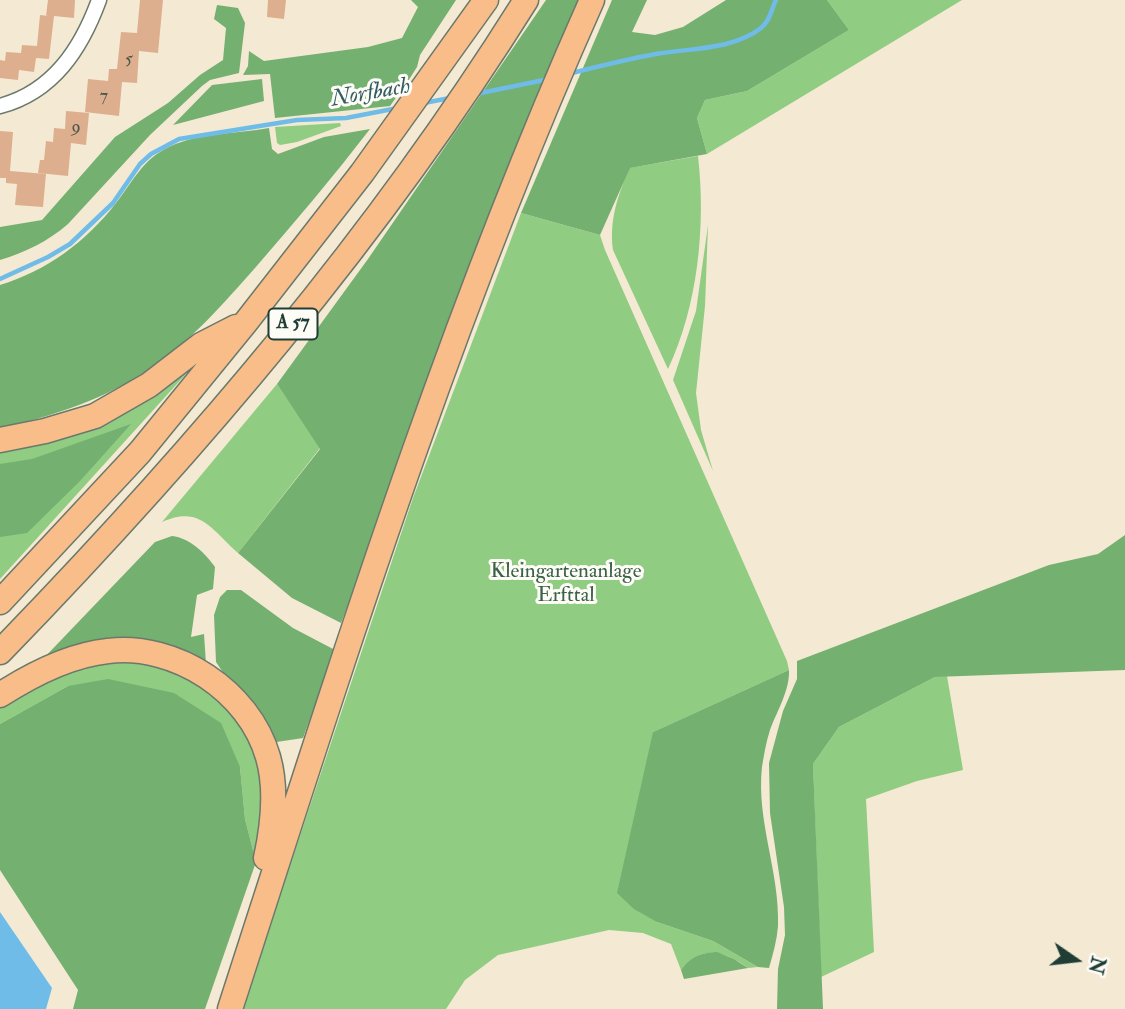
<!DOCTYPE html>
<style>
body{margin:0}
#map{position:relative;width:1125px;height:1009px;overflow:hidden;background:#f4e9d3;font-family:"IM FELL Double Pica",serif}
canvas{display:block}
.north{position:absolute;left:1041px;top:925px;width:70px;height:70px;-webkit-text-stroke:5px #fdfcf7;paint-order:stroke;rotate:104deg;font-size:19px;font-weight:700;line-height:28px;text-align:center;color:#1f3d34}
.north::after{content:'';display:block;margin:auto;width:24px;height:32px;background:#1f3d34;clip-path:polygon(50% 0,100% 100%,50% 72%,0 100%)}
</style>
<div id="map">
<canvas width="1125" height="1009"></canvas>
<div class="north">N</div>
</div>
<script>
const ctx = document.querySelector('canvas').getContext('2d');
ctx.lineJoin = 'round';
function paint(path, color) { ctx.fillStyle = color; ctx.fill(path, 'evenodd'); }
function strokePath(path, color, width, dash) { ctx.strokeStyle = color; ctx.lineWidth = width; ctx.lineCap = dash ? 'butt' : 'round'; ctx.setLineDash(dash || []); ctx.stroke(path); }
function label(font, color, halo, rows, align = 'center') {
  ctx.font = font + ' "IM FELL Double Pica",serif'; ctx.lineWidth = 6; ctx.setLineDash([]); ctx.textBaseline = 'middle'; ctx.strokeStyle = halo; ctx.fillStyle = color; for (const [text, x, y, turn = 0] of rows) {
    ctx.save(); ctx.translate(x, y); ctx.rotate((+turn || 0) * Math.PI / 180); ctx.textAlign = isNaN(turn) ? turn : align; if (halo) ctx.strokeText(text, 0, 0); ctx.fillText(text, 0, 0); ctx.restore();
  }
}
paint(new Path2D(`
 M 827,0 L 962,0 L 707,154 L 697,118 L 705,100 L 747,91 L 849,30 Z
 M 340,123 L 341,126 L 297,142 L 280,145 L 277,143 L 275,127 Z
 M 698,156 C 706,225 698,306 668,369 L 613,250 C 609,220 618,196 629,168 Z
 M 521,213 L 600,235 L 605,250 L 787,661 L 789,670 L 653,732 L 657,922 L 713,941 L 758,967 L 748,968 C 725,951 700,944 681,970 L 671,944 L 643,933 L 609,930 L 498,955 L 465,980 L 446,1009 L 242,1009 L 413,498 Z
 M 708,225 L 705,306 L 696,393 L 701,430 L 713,471 L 673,380 L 696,311 Z
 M 183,372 L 186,374 L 0,579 L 0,450 Z
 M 277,384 L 320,448 L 238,553 C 211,529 200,505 162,522 Z
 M 126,661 L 166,668 L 208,690 L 241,723 L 258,761 L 264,805 L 256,862 L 245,819 L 240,767 L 68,686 L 0,724 L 0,706 L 81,667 Z
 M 947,676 L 963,770 L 917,781 L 866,799 L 874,952 L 821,977 L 813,764 L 839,727 L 935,677 Z`), '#90cc82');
paint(new Path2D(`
 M 411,0 L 456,0 L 420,55 L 417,67 L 410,78 L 390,106 L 275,118 L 270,74 L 243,75 L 248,66 L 249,51 L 264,61 L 368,47 L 402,38 L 418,7 Z
 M 546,0 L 586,0 L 341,623 L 292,598 L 238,553 L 320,449 L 277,384 L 368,259 Z
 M 612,0 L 647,0 L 632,32 L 655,35 L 683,27 L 726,0 L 827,0 L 849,30 L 747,91 L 705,100 L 697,118 L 707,154 L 630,168 L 600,235 L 521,213 Z
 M 217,5 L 238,8 L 245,23 L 239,73 L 210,80 L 202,86 L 150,135 L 68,224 C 47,242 26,252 0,260 L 0,227 L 42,220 L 115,137 L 168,103 L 200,75 L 223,60 L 226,28 L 214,19 Z
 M 262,79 L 264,101 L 173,125 L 212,85 Z
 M 269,128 L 272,149 L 278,154 L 324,137 L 370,129 C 333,177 294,223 255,268 C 223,304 192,340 152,367 C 106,399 54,416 0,428 L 0,285 C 46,271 86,242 116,203 C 131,184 142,161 165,149 C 193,133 237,134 269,128 Z
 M 131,424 L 80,481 L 27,533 L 0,537 L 0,464 L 32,459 Z
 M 1125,535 L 1125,670 L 935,677 L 839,727 L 813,764 L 823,1009 L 777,1009 L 778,969 L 785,935 L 784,907 L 770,813 L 769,763 L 783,711 L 797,679 L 797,661 L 1049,565 L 1098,554 Z
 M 172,536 C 190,538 205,553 215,567 L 213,589 L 197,595 L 191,637 L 204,634 L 206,664 L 41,661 L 155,542 Z
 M 227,590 L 241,590 L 293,628 L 335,650 L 303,738 L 270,743 L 216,662 L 214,615 L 220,597 Z
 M 789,670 C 790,690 777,711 770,730 C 766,742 764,755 762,767 C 756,821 780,872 778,926 C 777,940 773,954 769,968 L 758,967 L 713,941 L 657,922 L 634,909 L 617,893 L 653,732 Z
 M 108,679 L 174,693 L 221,723 L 240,767 L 245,819 L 256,862 L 205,1009 L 73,1009 L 78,990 L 0,870 L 0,724 L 68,686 Z
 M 717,952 L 734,959 L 748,968 L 684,979 L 681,970 C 691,956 700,953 717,952 Z`), '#74b070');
paint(new Path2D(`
 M 0,912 L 52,988 L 46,1009 L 0,1009 Z`), '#6fbce9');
strokePath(new Path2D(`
 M 572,73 C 600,66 628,59 656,54 C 690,48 733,50 761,28 C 770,21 771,10 776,0
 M 476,94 L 549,79
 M 424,103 L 450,98
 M 0,279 L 48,257 L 70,244 L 113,203 L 140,164 L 151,154 L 179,139 L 297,120 L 346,118 L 398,108`), '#6fbce9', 4.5);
paint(new Path2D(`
 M 48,0 L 75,0 L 74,18 L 54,16 L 49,59 L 36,58 L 34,72 L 19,70 L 18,80 L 0,78 L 0,60 L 5,61 L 6,52 L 21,53 L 22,45 L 37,46 L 40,15 L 49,16 L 46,16 Z
 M 140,0 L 163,0 L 158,53 L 139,51 L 137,83 L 122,82 L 119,116 L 85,112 L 88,79 L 108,81 L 109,69 L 117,69 L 121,32 L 137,33 Z
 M 268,0 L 286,0 L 284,19 L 267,17 Z
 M 66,111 L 89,113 L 86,145 L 71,143 L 68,176 L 38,173 L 40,160 L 44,160 L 46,141 L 53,142 L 54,128 L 65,129 Z
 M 0,131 L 13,132 L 10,171 L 46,174 L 43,207 L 15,205 L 17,184 L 6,183 L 6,178 L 0,178 Z`), '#ddaf8e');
const minor = new Path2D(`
 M 0,106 C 53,92 81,49 99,0`);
const motorway = new Path2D(`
 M 0,440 L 45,431 L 95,416 L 149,385 L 201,345 L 236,327
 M 0,602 L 140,452 L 246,322 L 362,173 L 486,0
 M 0,652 C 194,452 378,237 526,0
 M 0,695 C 31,675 70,655 108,651 C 176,643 249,691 268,757 C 277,788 273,826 266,858
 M 230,1009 C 340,669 446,327 592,0`);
strokePath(minor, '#6a796c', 17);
strokePath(motorway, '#6a796c', 27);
strokePath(minor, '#fff', 14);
strokePath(motorway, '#f8bd89', 24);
label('18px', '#4e5a4a', null, [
 ["5",129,60],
 ["7",104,97],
 ["9",76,128]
]);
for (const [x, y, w] of [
 [293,324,49]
]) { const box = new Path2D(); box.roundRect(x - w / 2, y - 15.5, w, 31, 5); ctx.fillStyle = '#fdfcf7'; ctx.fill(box); strokePath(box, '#1f3d34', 2); }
label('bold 19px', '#1f3d34', null, [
 ["A 57",293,324]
]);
label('21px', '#3b6148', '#fdfcf7', [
 ["Kleingartenanlage",566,572],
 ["Erfttal",566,596]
]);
label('italic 23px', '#335d61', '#fdfcf7', [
 ["Norfbach",371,94,-10]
]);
</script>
